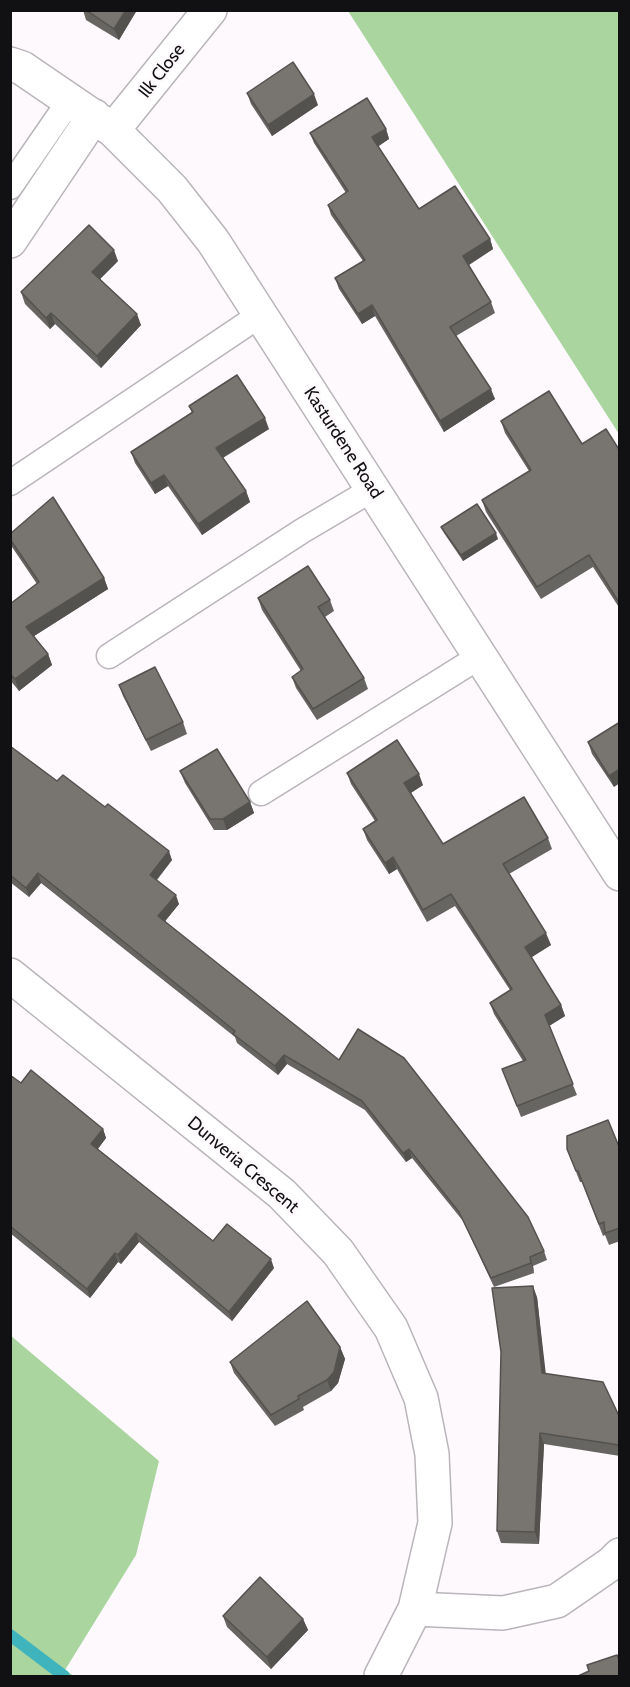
<!DOCTYPE html>
<style>
body{margin:0}
#map{position:relative;width:630px;height:1687px;overflow:hidden;background:#fdf9fd;font-family:Cabin,sans-serif}
canvas{display:block}
.frame{position:absolute;inset:0;border:12px solid #111012;pointer-events:none}
</style>
<div id="map">
<canvas width="630" height="1687"></canvas>
<div class="frame"></div>
</div>
<script>
const ctx = document.querySelector('canvas').getContext('2d');
ctx.lineJoin = 'round';
function paint(path, color) { ctx.fillStyle = color; ctx.fill(path, 'evenodd'); }
function strokePath(path, color, width, dash) { ctx.strokeStyle = color; ctx.lineWidth = width; ctx.lineCap = dash ? 'butt' : 'round'; ctx.setLineDash(dash || []); ctx.stroke(path); }
function label(font, color, halo, rows, align = 'center') {
  ctx.font = font + ' Cabin,sans-serif'; ctx.lineWidth = 5; ctx.setLineDash([]); ctx.textBaseline = 'middle'; ctx.strokeStyle = halo; ctx.fillStyle = color; for (const [text, x, y, turn = 0] of rows) {
    ctx.save(); ctx.translate(x, y); ctx.rotate((+turn || 0) * Math.PI / 180); ctx.textAlign = isNaN(turn) ? turn : align; if (halo) ctx.strokeText(text, 0, 0); ctx.fillText(text, 0, 0); ctx.restore();
  }
}
paint(new Path2D(`
 M 348,11 L 619,11 L 619,434 Z
 M 10,1335 L 159,1461 L 136,1555 L 65,1670 L 74,1676 L 11,1676 Z`), '#aad59f');
strokePath(new Path2D(`
 M 10,1635 L 64,1676`), '#40b4bc', 12);
const service = new Path2D(`
 M 10,187 L 70,100
 M 10,483 L 260,315
 M 109,656 L 302,531 L 373,489
 M 261,793 L 479,657`);
const minor = new Path2D(`
 M 10,64 L 22,68 L 113,130 L 172,189 L 213,241 L 620,874
 M 113,130 L 210,10
 M 10,241 L 94,116
 M 10,975 L 282,1194 L 338,1252 L 391,1328 L 421,1398 L 432,1454 L 435,1523 L 415,1609 L 381,1676
 M 415,1609 L 503,1613 L 557,1601 L 612,1563 L 620,1555`);
strokePath(service, '#b9b5ba', 27);
strokePath(minor, '#b9b5ba', 36);
strokePath(service, '#fff', 24);
strokePath(minor, '#fff', 33);
paint(new Path2D(`
 M 83,10 L 137,10 L 119,40 L 86,20 Z
 M 247,93 L 318,105 L 272,136 L 251,104 Z
 M 386,129 L 389,139 L 378,146 L 419,209 L 490,239 L 493,249 L 469,265 L 491,302 L 495,313 L 456,336 L 495,399 L 444,432 L 375,316 L 362,324 L 339,289 L 335,278 L 363,261 L 331,215 L 328,205 L 346,193 L 314,143 L 310,133 Z
 M 118,261 L 100,279 L 141,325 L 101,368 L 55,324 L 50,329 L 25,304 L 21,292 Z
 M 189,406 L 269,429 L 223,458 L 246,491 L 250,502 L 202,535 L 168,486 L 155,494 L 135,463 L 131,452 L 192,413 Z
 M 501,421 L 582,444 L 620,451 L 620,609 L 593,567 L 541,599 L 486,512 L 482,500 L 529,471 L 505,433 Z
 M 441,527 L 498,539 L 463,561 L 444,533 Z
 M 10,534 L 104,578 L 108,589 L 34,636 L 48,654 L 52,665 L 19,691 L 10,680 L 10,604 L 37,584 L 12,547 L 10,542 Z
 M 258,598 L 330,600 L 334,611 L 325,617 L 364,678 L 368,689 L 317,720 L 296,688 L 292,677 L 301,671 L 262,610 Z
 M 119,685 L 183,722 L 187,734 L 151,751 L 123,696 Z
 M 620,722 L 614,787 L 592,754 L 588,742 Z
 M 10,746 L 57,781 L 172,860 L 157,880 L 179,904 L 165,921 L 544,1251 L 547,1260 L 533,1266 L 534,1273 L 494,1287 L 463,1221 L 412,1158 L 406,1162 L 365,1110 L 287,1064 L 278,1075 L 237,1043 L 235,1037 L 41,883 L 29,897 L 10,882 Z
 M 180,771 L 250,802 L 254,813 L 227,830 L 214,830 L 185,783 Z
 M 347,773 L 423,785 L 411,793 L 443,844 L 548,838 L 552,849 L 509,874 L 551,945 L 531,957 L 561,1005 L 565,1016 L 549,1026 L 577,1095 L 521,1117 L 507,1081 L 523,1061 L 494,1014 L 490,1003 L 510,990 L 455,906 L 427,922 L 397,869 L 389,874 L 367,840 L 363,829 L 375,821 L 351,784 Z
 M 10,1075 L 21,1083 L 103,1129 L 106,1138 L 98,1149 L 213,1241 L 274,1268 L 232,1321 L 139,1242 L 121,1264 L 118,1262 L 90,1298 L 10,1233 Z
 M 567,1149 L 620,1149 L 620,1241 L 609,1245 L 605,1235 L 603,1236 L 582,1182 L 580,1182 Z
 M 537,1297 L 545,1373 L 620,1418 L 620,1456 L 544,1444 L 539,1544 L 501,1543 L 497,1531 Z
 M 340,1347 L 345,1359 L 338,1383 L 331,1391 L 303,1407 L 304,1410 L 275,1426 L 234,1373 L 230,1362 Z
 M 223,1616 L 303,1619 L 308,1630 L 271,1669 L 227,1627 Z`), '#676561');
paint(new Path2D(`
 M 126,10 L 137,10 L 119,40 L 114,29 Z
 M 314,94 L 318,105 L 272,136 L 268,125 Z
 M 386,129 L 389,139 L 376,148 L 372,137 Z
 M 490,239 L 493,249 L 467,266 L 463,256 Z
 M 114,250 L 118,261 L 96,283 L 92,272 Z
 M 372,305 L 375,316 L 362,324 L 358,314 Z
 M 51,313 L 55,324 L 50,329 L 46,318 Z
 M 137,314 L 141,325 L 101,368 L 97,356 Z
 M 491,389 L 495,399 L 444,432 L 440,421 Z
 M 265,418 L 269,429 L 220,459 L 216,448 Z
 M 164,475 L 168,486 L 155,494 L 151,483 Z
 M 246,491 L 250,502 L 202,535 L 198,524 Z
 M 496,533 L 498,539 L 463,561 L 461,555 Z
 M 104,578 L 108,589 L 31,638 L 26,627 Z
 M 48,654 L 52,665 L 19,691 L 15,679 Z
 M 620,769 L 620,783 L 614,787 L 609,776 Z
 M 419,774 L 423,785 L 409,794 L 404,783 Z
 M 250,802 L 254,813 L 227,830 L 223,819 Z
 M 169,851 L 172,860 L 153,884 L 150,875 Z
 M 393,857 L 397,869 L 389,874 L 385,863 Z
 M 38,873 L 41,883 L 29,897 L 26,888 Z
 M 176,895 L 179,904 L 162,925 L 158,916 Z
 M 546,933 L 551,945 L 529,959 L 525,947 Z
 M 561,1005 L 565,1016 L 549,1026 L 545,1015 Z
 M 284,1055 L 287,1064 L 278,1075 L 275,1066 Z
 M 103,1129 L 106,1138 L 95,1152 L 91,1144 Z
 M 409,1149 L 412,1158 L 406,1162 L 403,1153 Z
 M 136,1233 L 139,1242 L 121,1264 L 118,1255 Z
 M 115,1253 L 118,1262 L 90,1298 L 87,1289 Z
 M 530,1257 L 533,1266 L 534,1273 L 531,1263 Z
 M 271,1259 L 274,1268 L 232,1321 L 229,1312 Z
 M 533,1286 L 537,1297 L 547,1384 L 542,1373 Z
 M 340,1347 L 345,1359 L 338,1383 L 331,1391 L 327,1380 Z
 M 540,1433 L 544,1444 L 539,1544 L 535,1532 Z
 M 303,1619 L 308,1630 L 271,1669 L 267,1657 Z`), '#54524f');
const building = new Path2D(`
 M 86,10 L 126,10 L 114,29 Z
 M 293,62 L 314,94 L 268,125 L 247,93 Z
 M 367,98 L 386,129 L 372,137 L 419,209 L 455,186 L 490,239 L 463,256 L 491,302 L 450,327 L 491,389 L 440,421 L 372,305 L 358,314 L 335,278 L 365,260 L 328,205 L 348,191 L 310,133 Z
 M 89,225 L 114,250 L 92,272 L 137,314 L 97,356 L 51,313 L 46,318 L 21,292 Z
 M 237,375 L 265,418 L 216,448 L 246,491 L 198,524 L 164,475 L 151,483 L 131,452 L 193,412 L 189,406 Z
 M 549,391 L 582,444 L 606,429 L 620,451 L 620,604 L 589,555 L 537,587 L 482,500 L 531,470 L 501,421 Z
 M 53,497 L 104,578 L 26,627 L 48,654 L 15,679 L 10,674 L 10,604 L 39,582 L 10,539 L 10,534 Z
 M 477,504 L 496,533 L 461,555 L 441,527 Z
 M 308,566 L 330,600 L 318,607 L 364,678 L 313,709 L 292,677 L 303,669 L 258,598 Z
 M 155,667 L 183,722 L 146,740 L 119,685 Z
 M 620,722 L 620,769 L 609,776 L 588,742 Z
 M 397,740 L 419,774 L 404,783 L 443,844 L 524,797 L 548,838 L 503,864 L 546,933 L 525,947 L 561,1005 L 545,1015 L 573,1084 L 517,1106 L 502,1069 L 526,1060 L 490,1003 L 512,989 L 451,894 L 423,910 L 393,857 L 385,863 L 363,829 L 377,820 L 347,773 Z
 M 10,746 L 57,781 L 63,775 L 105,807 L 108,804 L 169,851 L 150,875 L 176,895 L 158,916 L 339,1060 L 358,1029 L 404,1058 L 528,1217 L 544,1251 L 530,1257 L 531,1263 L 491,1278 L 459,1212 L 409,1149 L 403,1153 L 362,1101 L 284,1055 L 275,1066 L 233,1034 L 235,1031 L 38,873 L 26,888 L 10,875 Z
 M 217,749 L 250,802 L 223,819 L 210,819 L 180,771 Z
 M 31,1070 L 103,1129 L 91,1144 L 213,1241 L 227,1224 L 271,1259 L 229,1312 L 136,1233 L 118,1255 L 115,1253 L 87,1289 L 10,1226 L 10,1075 L 21,1083 Z
 M 608,1120 L 620,1149 L 620,1228 L 605,1233 L 604,1222 L 599,1224 L 578,1171 L 576,1171 L 567,1149 L 567,1136 Z
 M 533,1286 L 542,1373 L 603,1382 L 620,1418 L 620,1441 L 619,1445 L 540,1433 L 535,1532 L 497,1531 L 501,1352 L 492,1288 Z
 M 307,1301 L 340,1347 L 334,1372 L 327,1380 L 298,1396 L 299,1399 L 271,1415 L 230,1362 Z
 M 260,1577 L 303,1619 L 267,1657 L 223,1616 Z
 M 617,1655 L 620,1662 L 620,1677 L 576,1677 L 589,1671 L 587,1665 Z`);
paint(building, '#787571');
strokePath(building, '#54524f', 1.5);
label('18px', '#111012', '#fdf9fd', [
 ["Ilk Close",162,71,-52],
 ["Kasturdene Road",343,443,57],
 ["Dunveria Crescent",243,1165,40]
]);
</script>
